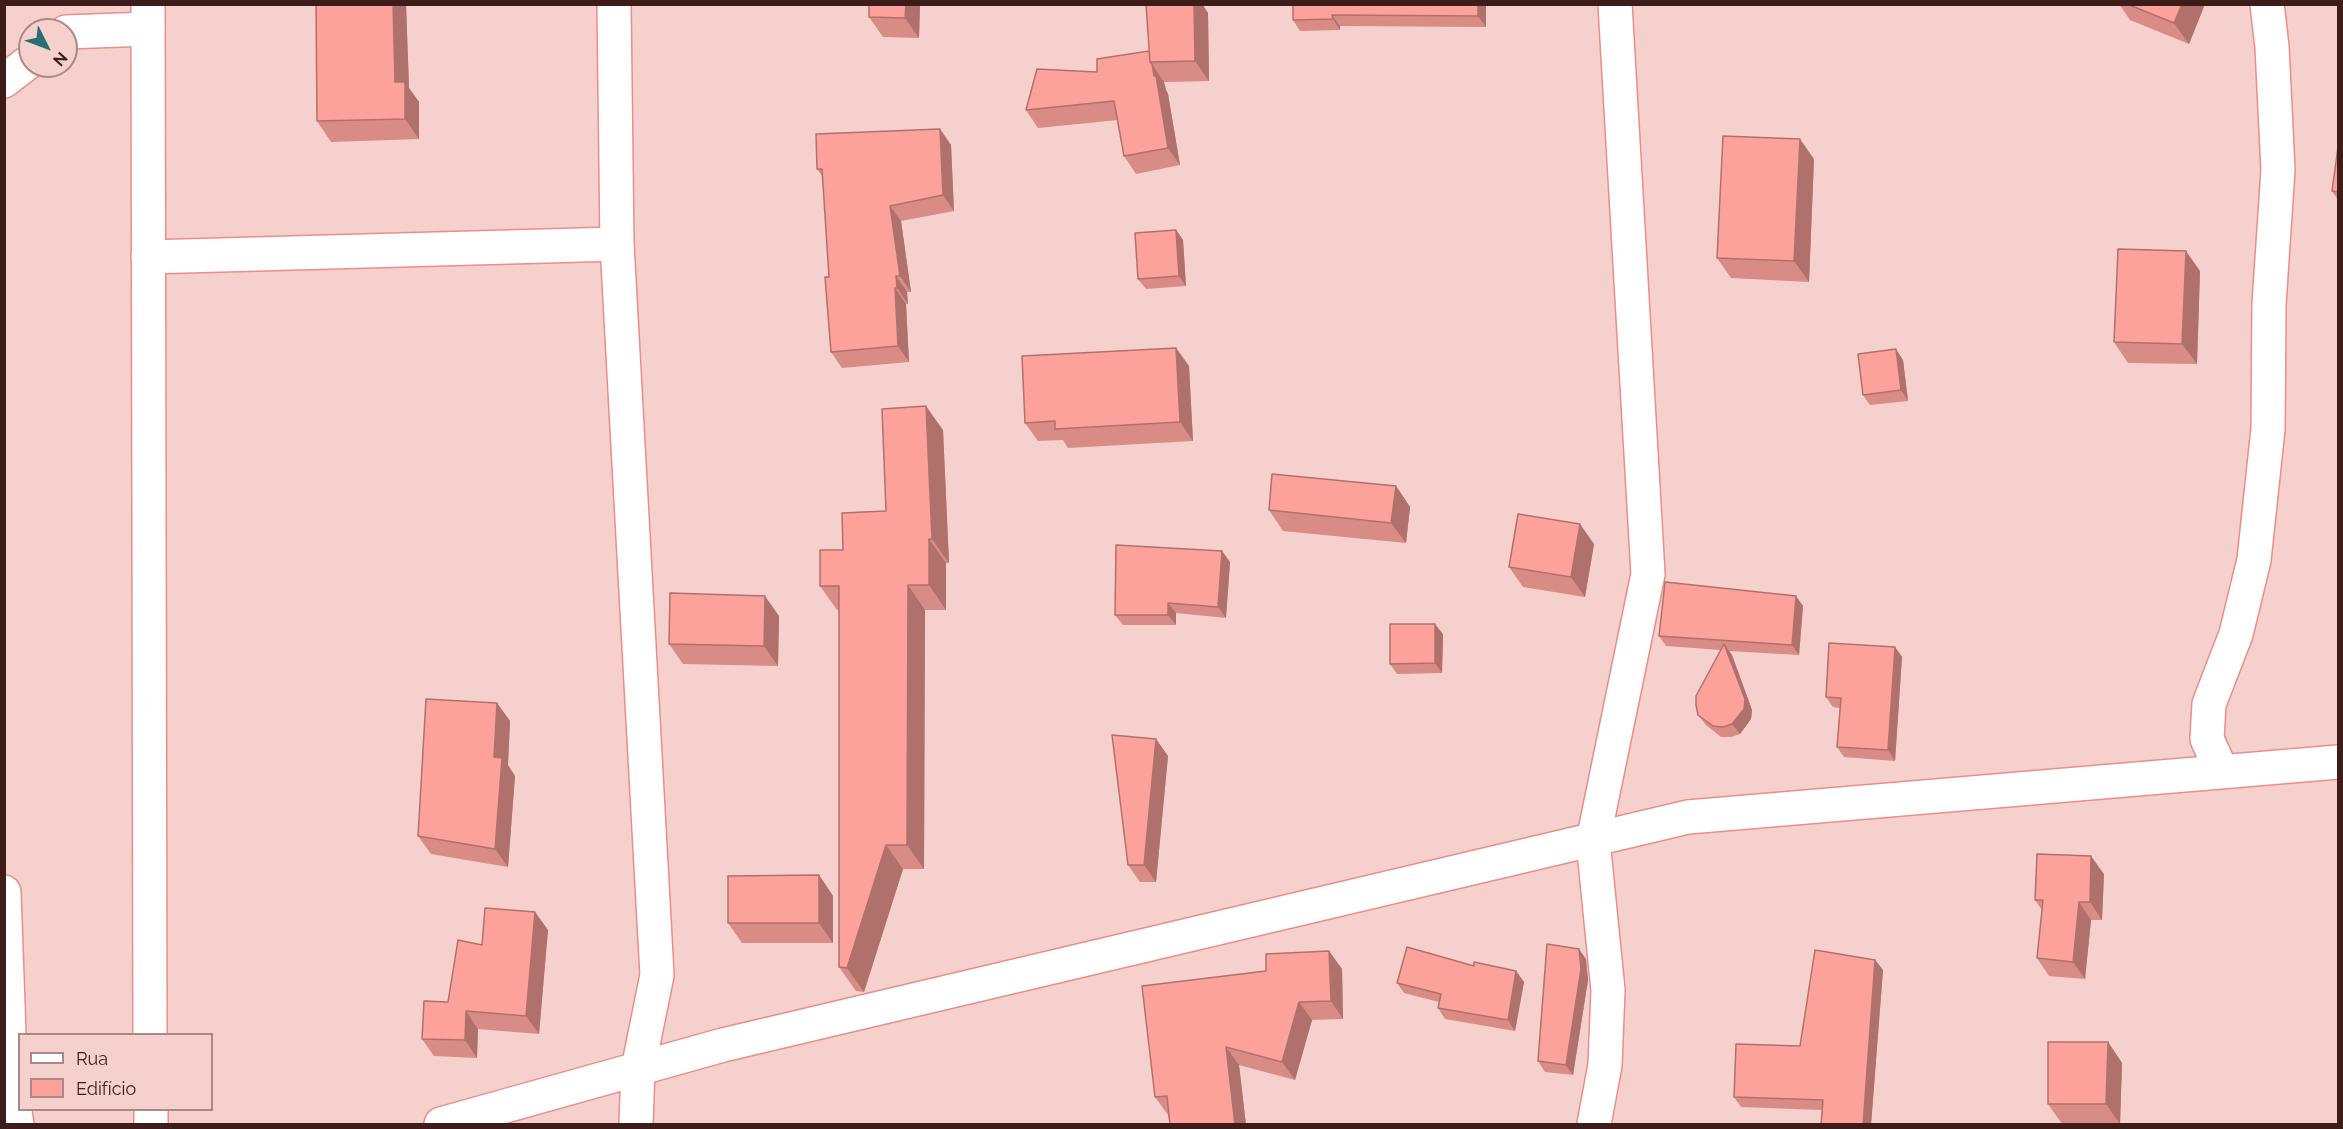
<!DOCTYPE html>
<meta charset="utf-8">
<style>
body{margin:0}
#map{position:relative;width:2343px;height:1129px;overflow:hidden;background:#f6d0cc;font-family:Raleway,sans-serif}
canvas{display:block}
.frame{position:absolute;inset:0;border:6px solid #3e1c1a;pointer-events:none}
.legend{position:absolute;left:18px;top:1033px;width:195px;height:78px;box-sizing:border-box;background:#f6d0cc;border:2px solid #ac8885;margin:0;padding:8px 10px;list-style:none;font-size:18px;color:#3e1c1a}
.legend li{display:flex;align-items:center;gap:12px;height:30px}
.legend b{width:30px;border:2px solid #ac8885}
.north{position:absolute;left:18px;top:18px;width:60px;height:60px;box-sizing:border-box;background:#f6d0cc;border:2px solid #ac8885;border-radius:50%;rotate:132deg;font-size:16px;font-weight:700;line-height:24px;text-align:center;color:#3e1c1a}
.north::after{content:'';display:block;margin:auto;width:21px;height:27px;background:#256f76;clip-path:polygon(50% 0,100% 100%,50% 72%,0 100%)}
</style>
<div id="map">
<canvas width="2343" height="1129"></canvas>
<div class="frame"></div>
<ul class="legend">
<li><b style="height:8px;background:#fff"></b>Rua</li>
<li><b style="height:16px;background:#fca29b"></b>Edifício</li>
</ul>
<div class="north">N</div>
</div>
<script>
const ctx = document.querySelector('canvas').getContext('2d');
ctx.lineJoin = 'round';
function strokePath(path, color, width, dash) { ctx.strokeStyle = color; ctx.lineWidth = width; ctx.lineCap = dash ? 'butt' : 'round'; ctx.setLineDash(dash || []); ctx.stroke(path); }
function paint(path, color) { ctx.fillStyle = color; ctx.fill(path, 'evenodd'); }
const street = new Path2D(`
 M 614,4 L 617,244 L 657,975 L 638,1069 L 636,1124
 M 66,32 L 148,29
 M 4,81 L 30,61
 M 148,257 L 617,244
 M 2222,772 L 2207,739 L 2209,704 L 2236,634 L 2254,560 L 2268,429 L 2269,304 L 2278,170 L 2272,47 L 2267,4
 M 4,892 L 11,1091 L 17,1124
 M 441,1124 L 723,1045 L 1688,817 L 2338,762
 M 1594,1124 L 1605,1065 L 1608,990 L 1593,841 L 1648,574 L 1615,4`);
const highway = new Path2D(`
 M 148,4 L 150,1034
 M 151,1110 L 151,1124`);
strokePath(street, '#e88f89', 36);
strokePath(highway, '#e88f89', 36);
strokePath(street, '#fff', 33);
strokePath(highway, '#fff', 33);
paint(new Path2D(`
 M 316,4 L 406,4 L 409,88 L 419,102 L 419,139 L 331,142 L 317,121 Z
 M 920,4 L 919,38 L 883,37 L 869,17 Z
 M 1146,4 L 1202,4 L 1208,13 L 1209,81 L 1165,82 L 1164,82 L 1166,90 L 1168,94 L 1180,165 L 1136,174 L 1124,156 L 1118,120 L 1038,128 L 1026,110 L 1097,72 L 1150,51 Z
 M 1293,4 L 1486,4 L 1486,27 L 1340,26 L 1340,30 L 1300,31 L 1293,20 Z
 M 2119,4 L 2205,4 L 2189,44 L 2130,20 Z
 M 940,129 L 951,145 L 954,211 L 901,221 L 911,292 L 907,292 L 908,304 L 906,304 L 909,362 L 842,368 L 831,352 L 829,277 L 823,177 L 817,169 Z
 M 2338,147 L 2338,200 L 2332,191 Z
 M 1814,159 L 1809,282 L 1731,278 L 1717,258 Z
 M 1176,230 L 1183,240 L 1186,286 L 1146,289 L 1138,279 Z
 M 2200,271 L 2197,364 L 2128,363 L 2114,342 Z
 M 1176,348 L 1189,366 L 1193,441 L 1068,448 L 1063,440 L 1038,441 L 1025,423 Z
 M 1903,360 L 1908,401 L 1870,405 L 1863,395 Z
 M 943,430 L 949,563 L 946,563 L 946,610 L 925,610 L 924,869 L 903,869 L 864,992 L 856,991 L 839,967 L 839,610 L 837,610 L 820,586 L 843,550 L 886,511 Z
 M 1396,486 L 1410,507 L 1406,543 L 1283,531 L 1269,510 Z
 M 1594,544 L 1585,597 L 1523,587 L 1509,567 Z
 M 1222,551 L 1230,562 L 1226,618 L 1176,613 L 1176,625 L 1123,625 L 1115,615 Z
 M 1803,606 L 1799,655 L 1729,651 L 1732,655 L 1752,710 L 1751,719 L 1740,734 L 1731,737 L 1721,737 L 1706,725 L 1698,715 L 1721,650 L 1666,646 L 1659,636 Z
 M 779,616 L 778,666 L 683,664 L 669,644 Z
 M 1443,634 L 1442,673 L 1397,674 L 1390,664 Z
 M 1895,647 L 1902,657 L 1895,761 L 1844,757 L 1837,747 L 1840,708 L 1833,707 L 1826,697 Z
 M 497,703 L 510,721 L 508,765 L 515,776 L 508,867 L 431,854 L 418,836 Z
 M 1156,739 L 1168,756 L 1156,882 L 1140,882 L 1128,865 Z
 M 2104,874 L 2102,920 L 2091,920 L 2085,979 L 2049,976 L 2037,958 L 2042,910 L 2035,900 Z
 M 819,875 L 833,896 L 833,943 L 742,943 L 728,923 Z
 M 535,912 L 548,930 L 539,1034 L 478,1029 L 477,1058 L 434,1056 L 422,1039 L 448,1002 L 482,945 Z
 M 1329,951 L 1342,969 L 1343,1019 L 1312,1020 L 1295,1080 L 1239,1065 L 1246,1125 L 1170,1125 L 1168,1115 L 1155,1097 L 1266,971 Z
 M 1586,959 L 1588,980 L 1573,1075 L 1545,1072 L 1538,1061 Z
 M 1875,960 L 1883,970 L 1871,1125 L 1821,1125 L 1822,1110 L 1741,1107 L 1734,1097 L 1800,1046 Z
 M 1516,971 L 1524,982 L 1515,1031 L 1445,1019 L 1438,1008 L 1439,1002 L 1404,993 L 1397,983 Z
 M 2108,1042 L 2122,1063 L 2120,1124 L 2062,1124 L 2048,1104 Z`), '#d98b85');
paint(new Path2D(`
 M 393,4 L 406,4 L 409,88 L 419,102 L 419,139 L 405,119 L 395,82 Z
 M 906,4 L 920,4 L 919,38 L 905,18 Z
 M 1194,4 L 1202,4 L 1208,13 L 1209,81 L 1195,61 Z
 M 1478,4 L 1486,4 L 1486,27 L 1478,16 Z
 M 2182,4 L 2205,4 L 2189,44 L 2174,23 Z
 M 1332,15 L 1340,26 L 1340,30 L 1333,19 Z
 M 1152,64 L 1164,82 L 1166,90 L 1168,94 L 1180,165 L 1168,148 Z
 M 940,129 L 951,145 L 954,211 L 943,195 Z
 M 1800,139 L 1814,159 L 1809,282 L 1794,261 Z
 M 890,206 L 901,221 L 911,292 L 900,276 Z
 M 1176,230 L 1183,240 L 1186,286 L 1179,276 Z
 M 2186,251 L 2200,271 L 2197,364 L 2182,344 Z
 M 896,276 L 907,292 L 908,304 L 897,288 Z
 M 895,288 L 906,304 L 909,362 L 898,346 Z
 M 1176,348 L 1189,366 L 1193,441 L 1180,422 Z
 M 1896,349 L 1903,360 L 1908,401 L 1901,390 Z
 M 926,406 L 943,430 L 949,563 L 932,539 Z
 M 1396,486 L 1410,507 L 1406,543 L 1391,523 Z
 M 1580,524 L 1594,544 L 1585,597 L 1571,577 Z
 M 929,539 L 946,563 L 946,610 L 929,585 Z
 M 1222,551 L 1230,562 L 1226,618 L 1218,607 Z
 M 908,585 L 925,610 L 924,869 L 907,845 Z
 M 765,596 L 779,616 L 778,666 L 764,646 Z
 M 1796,596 L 1803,606 L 1799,655 L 1792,645 Z
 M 1168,603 L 1176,613 L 1176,625 L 1168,615 Z
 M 1435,624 L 1443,634 L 1442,673 L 1435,663 Z
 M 1724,644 L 1732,655 L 1752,710 L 1751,719 L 1740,734 L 1732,724 Z
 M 1895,647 L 1902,657 L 1895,761 L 1888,750 Z
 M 497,703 L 510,721 L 508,765 L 515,776 L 508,867 L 495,849 L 494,757 Z
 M 1156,739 L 1168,756 L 1156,882 L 1144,865 Z
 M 886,845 L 903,869 L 864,992 L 847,968 Z
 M 2091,856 L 2104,874 L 2102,920 L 2090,902 Z
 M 819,875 L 833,896 L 833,943 L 819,923 Z
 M 2079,902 L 2091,920 L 2085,979 L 2073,962 Z
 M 535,912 L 548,930 L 539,1034 L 526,1016 Z
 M 1579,949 L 1586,959 L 1588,980 L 1573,1075 L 1566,1065 Z
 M 1329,951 L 1342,969 L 1343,1019 L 1331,1001 Z
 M 1875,960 L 1883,970 L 1871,1125 L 1863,1125 Z
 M 1516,971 L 1524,982 L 1515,1031 L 1508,1020 Z
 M 1299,1002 L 1312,1020 L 1295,1080 L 1282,1062 Z
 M 466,1011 L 478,1029 L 477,1058 L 465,1040 Z
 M 2108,1042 L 2122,1063 L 2120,1124 L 2106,1104 Z
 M 1226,1047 L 1239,1065 L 1246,1125 L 1235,1125 Z`), '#b0716c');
const building = new Path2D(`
 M 316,4 L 393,4 L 395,82 L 405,82 L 405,119 L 317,121 Z
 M 869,4 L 906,4 L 905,18 L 869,17 Z
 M 1146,4 L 1194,4 L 1195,61 L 1150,62 Z
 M 1293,4 L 1478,4 L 1478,16 L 1332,15 L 1333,19 L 1293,20 Z
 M 2127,4 L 2182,4 L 2174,23 Z
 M 1149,51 L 1150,62 L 1152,64 L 1154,76 L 1156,76 L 1168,148 L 1124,156 L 1114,101 L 1026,110 L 1037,69 L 1097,72 L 1097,59 Z
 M 940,129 L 943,195 L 890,206 L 900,276 L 896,276 L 897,288 L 895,288 L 898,346 L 831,352 L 825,277 L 829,277 L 822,169 L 817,169 L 816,134 Z
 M 1723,136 L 1800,139 L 1794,261 L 1717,258 Z
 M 2338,147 L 2338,192 L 2332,191 Z
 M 1176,230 L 1179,276 L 1138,279 L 1135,233 Z
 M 2118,249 L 2186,251 L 2182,344 L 2114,342 Z
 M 1176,348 L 1180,422 L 1055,429 L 1055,421 L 1025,423 L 1022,356 Z
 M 1896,349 L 1901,390 L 1863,395 L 1858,354 Z
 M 926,406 L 932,539 L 929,539 L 929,585 L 908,585 L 907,845 L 886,845 L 847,968 L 839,967 L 839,586 L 820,586 L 820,550 L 843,550 L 842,513 L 886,511 L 882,409 Z
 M 1272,474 L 1396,486 L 1391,523 L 1269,510 Z
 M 1518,514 L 1580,524 L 1571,577 L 1509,567 Z
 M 1116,545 L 1222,551 L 1218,607 L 1168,603 L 1168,615 L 1115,615 Z
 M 1665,582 L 1796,596 L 1792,645 L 1659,636 Z
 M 670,593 L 765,596 L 764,646 L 669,644 Z
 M 1390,624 L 1435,624 L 1435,663 L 1390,664 Z
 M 1829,643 L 1895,647 L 1888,750 L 1837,747 L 1841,698 L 1826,697 Z
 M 1724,644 L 1745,699 L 1744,709 L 1732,724 L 1723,727 L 1713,726 L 1698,715 L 1696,705 L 1696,696 Z
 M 426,699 L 497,703 L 494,757 L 502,758 L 495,849 L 418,836 Z
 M 1112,735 L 1156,739 L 1144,865 L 1128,865 Z
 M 2037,854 L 2091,856 L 2090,902 L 2079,902 L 2073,962 L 2037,958 L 2043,900 L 2035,900 Z
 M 819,875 L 819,923 L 728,923 L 728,876 Z
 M 485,908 L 535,912 L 526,1016 L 466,1011 L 465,1040 L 422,1039 L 424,1001 L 448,1002 L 458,940 L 482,945 Z
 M 1547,944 L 1579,949 L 1581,969 L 1566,1065 L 1538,1061 Z
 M 1407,947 L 1474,966 L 1474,962 L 1516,971 L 1508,1020 L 1438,1008 L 1441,994 L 1397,983 Z
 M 1815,950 L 1875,960 L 1863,1125 L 1821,1125 L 1823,1100 L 1734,1097 L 1736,1044 L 1800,1046 Z
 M 1329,951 L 1331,1001 L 1299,1002 L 1282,1062 L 1226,1047 L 1235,1125 L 1170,1125 L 1167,1096 L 1155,1097 L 1142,986 L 1266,971 L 1266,954 Z
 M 2048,1042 L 2108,1042 L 2106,1104 L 2048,1104 Z`);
paint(building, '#fca29b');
strokePath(building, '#b0716c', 1.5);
</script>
